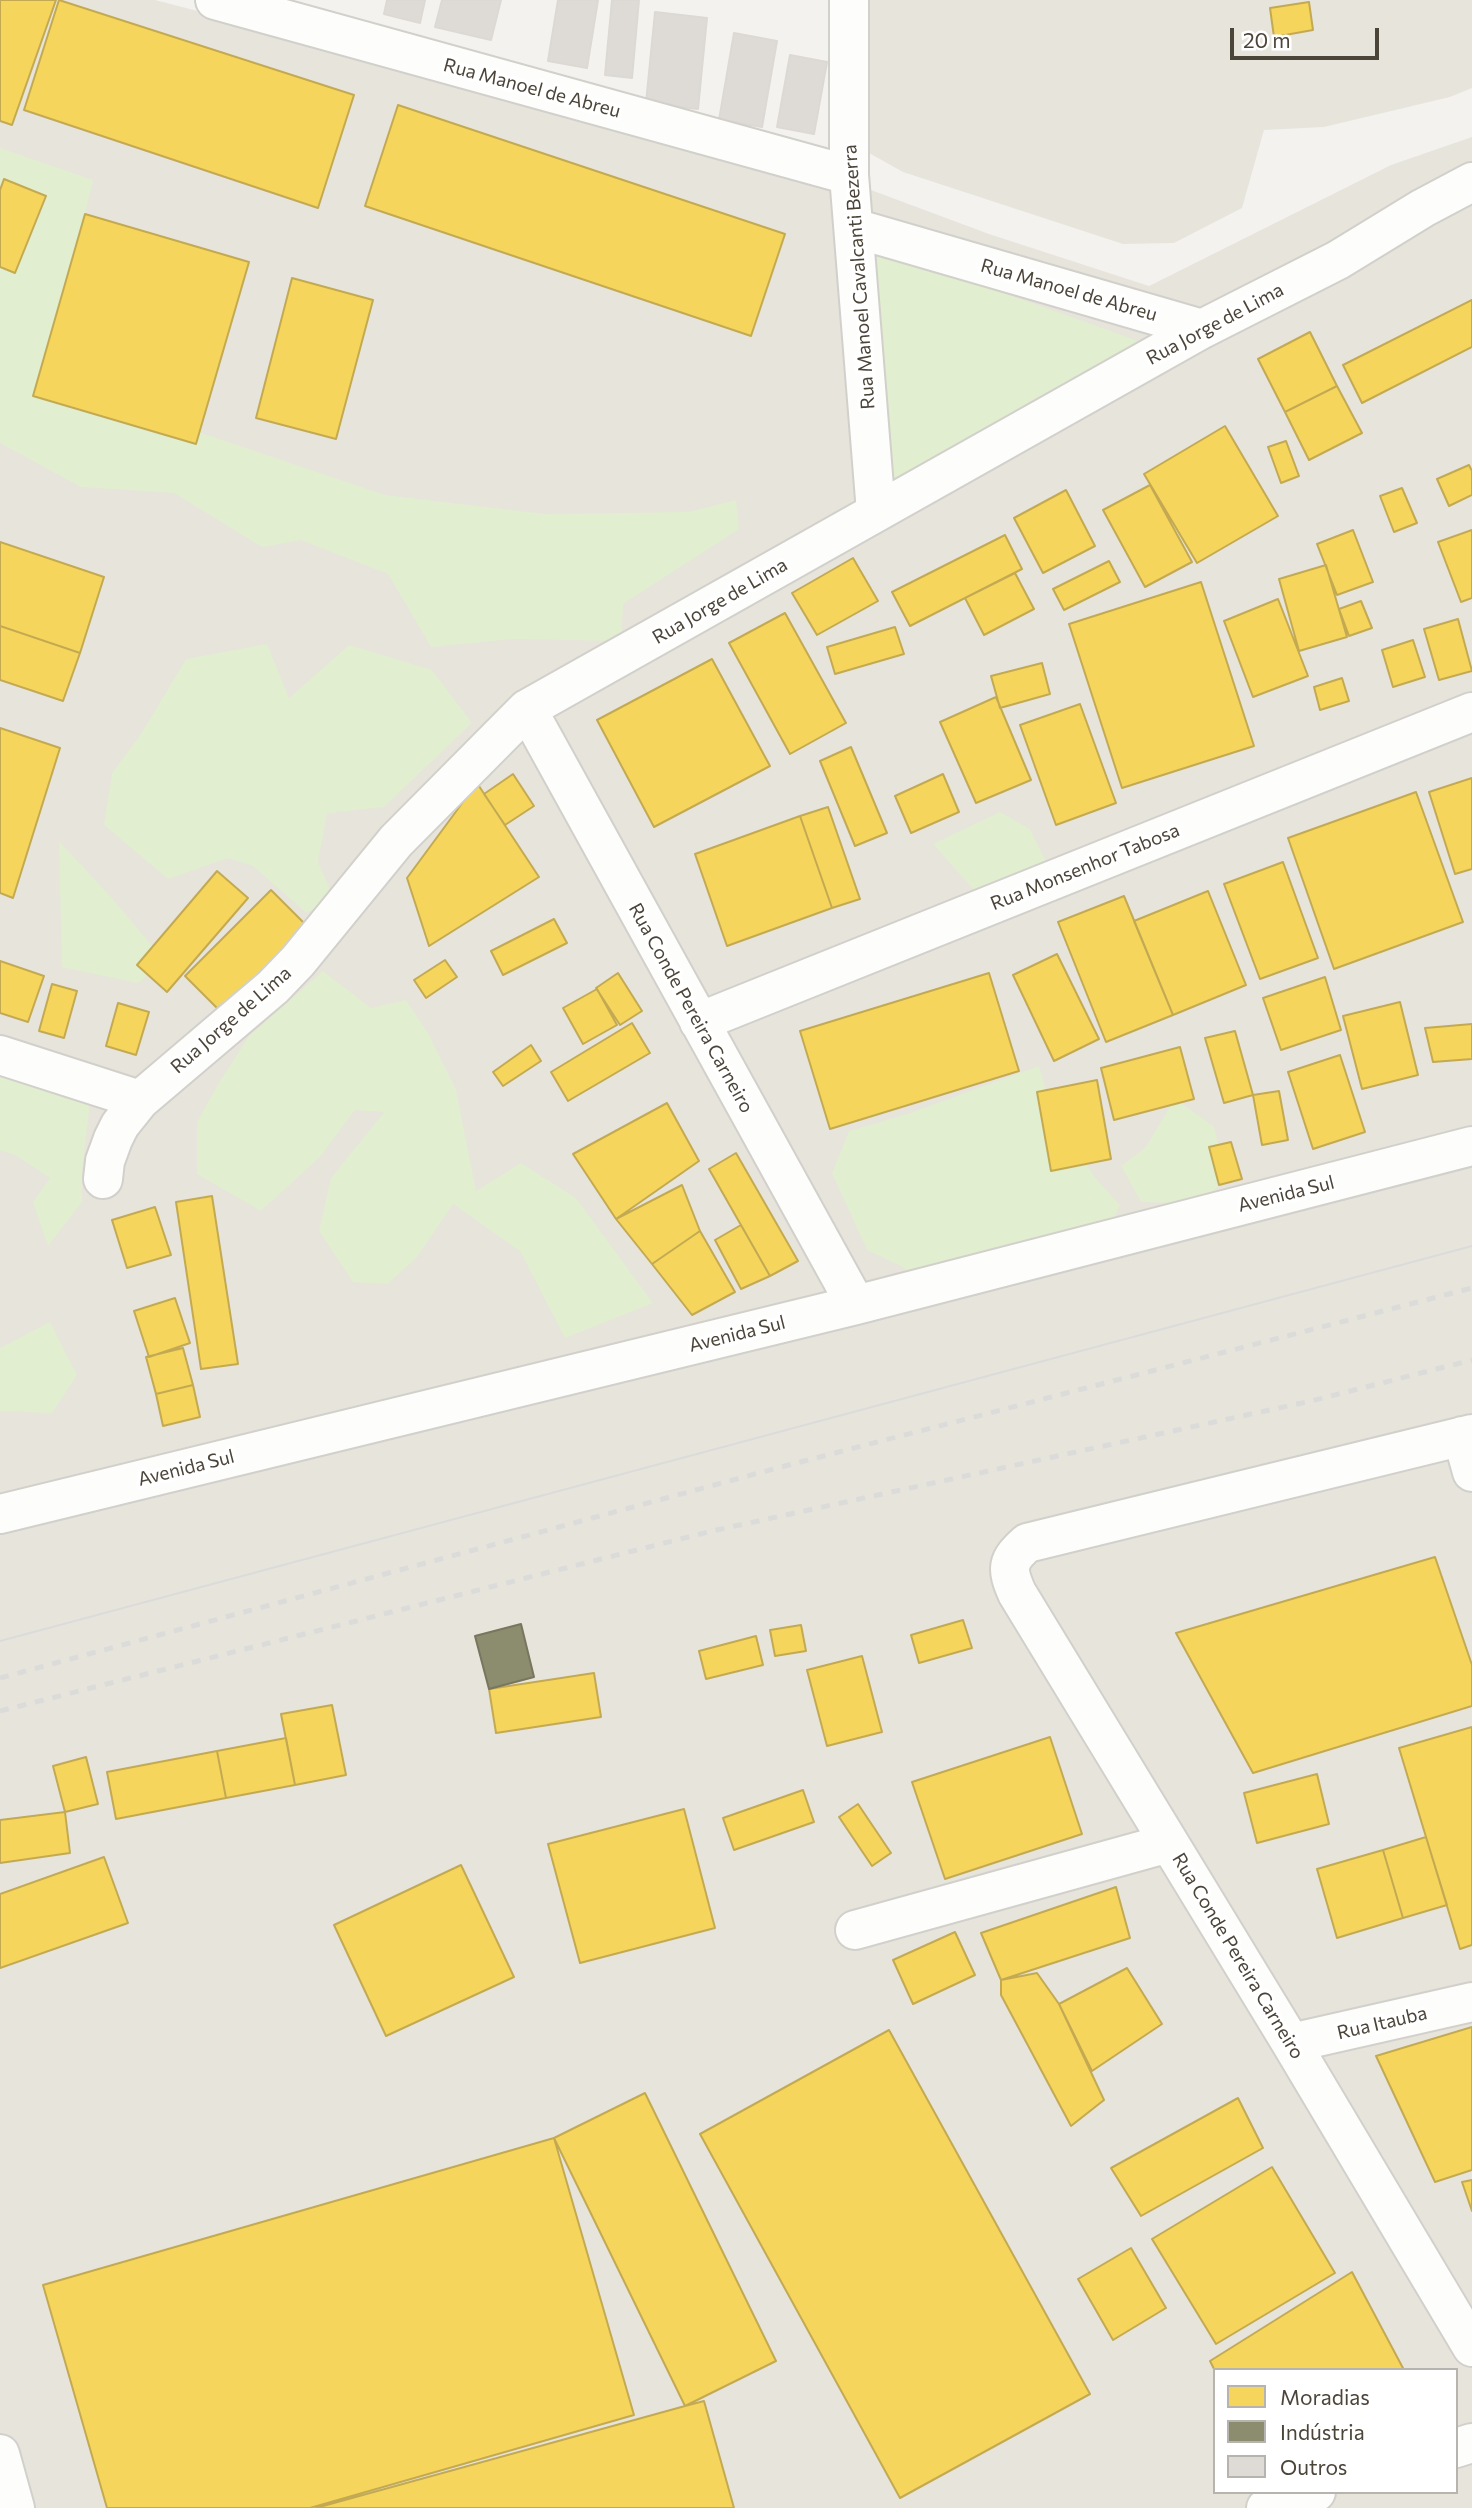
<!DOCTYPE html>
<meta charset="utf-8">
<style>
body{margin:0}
#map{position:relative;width:1472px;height:2508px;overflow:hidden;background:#f4f2ee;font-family:Commissioner,sans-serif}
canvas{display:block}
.legend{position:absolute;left:1213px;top:2368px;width:245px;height:126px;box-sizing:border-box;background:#fff;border:2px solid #b7b4b0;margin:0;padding:9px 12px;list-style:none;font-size:21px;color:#4b4439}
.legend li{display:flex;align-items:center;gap:14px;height:35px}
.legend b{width:35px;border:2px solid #b7b4b0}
.scale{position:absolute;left:1230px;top:28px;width:149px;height:32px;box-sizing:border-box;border:4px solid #4b4439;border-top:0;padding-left:9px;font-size:21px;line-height:24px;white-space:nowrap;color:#4b4439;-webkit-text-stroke:5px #fff;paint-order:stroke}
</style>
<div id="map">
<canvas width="1472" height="2508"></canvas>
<ul class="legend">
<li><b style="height:19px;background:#f6d55c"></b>Moradias</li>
<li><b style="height:19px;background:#8c8c6e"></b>Indústria</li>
<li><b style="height:19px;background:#dedbd6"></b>Outros</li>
</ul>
<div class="scale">20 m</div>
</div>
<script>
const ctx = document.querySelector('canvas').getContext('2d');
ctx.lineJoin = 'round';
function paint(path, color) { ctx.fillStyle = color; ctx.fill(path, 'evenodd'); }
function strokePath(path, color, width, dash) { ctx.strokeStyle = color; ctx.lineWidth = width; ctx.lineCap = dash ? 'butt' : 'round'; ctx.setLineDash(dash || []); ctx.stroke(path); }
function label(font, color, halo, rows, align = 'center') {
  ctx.font = font + ' Commissioner,sans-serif'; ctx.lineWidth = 7; ctx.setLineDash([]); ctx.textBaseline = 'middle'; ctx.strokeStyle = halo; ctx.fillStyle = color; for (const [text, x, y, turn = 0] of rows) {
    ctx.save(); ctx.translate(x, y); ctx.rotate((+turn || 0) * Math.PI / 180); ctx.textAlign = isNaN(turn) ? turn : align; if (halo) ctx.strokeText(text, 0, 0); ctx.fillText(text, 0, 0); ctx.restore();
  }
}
paint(new Path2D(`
 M 0,0 L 155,0 L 828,174 L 989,234 L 1149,286 L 1391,165 L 1472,137 L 1472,2508 L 0,2508 ZM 1215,2370 L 1456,2370 L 1456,2492 L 1215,2492 Z
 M 861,0 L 1472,0 L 1472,88 L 1450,97 L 1324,127 L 1264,130 L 1242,208 L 1174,243 L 1123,244 L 903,172 L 860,148 Z`), '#e7e4dc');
paint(new Path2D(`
 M 0,148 L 93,180 L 48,368 L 163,420 L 385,495 L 545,514 L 688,512 L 736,500 L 739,529 L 623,604 L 621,641 L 513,639 L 431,647 L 388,574 L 301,540 L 262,547 L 174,493 L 81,487 L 0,443 Z
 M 869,245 L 1147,344 L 890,488 Z
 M 267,644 L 289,698 L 349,645 L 432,670 L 472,723 L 384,807 L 327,813 L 318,862 L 334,898 L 306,913 L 253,866 L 228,858 L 168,879 L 104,825 L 112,773 L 141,734 L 186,659 Z
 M 1000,812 L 1030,829 L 1047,864 L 1004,889 L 973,889 L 933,844 Z
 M 59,841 L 111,897 L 165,961 L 138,983 L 62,967 Z
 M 323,971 L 371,1008 L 406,1000 L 428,1033 L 456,1090 L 476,1191 L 521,1163 L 576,1198 L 653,1303 L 565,1338 L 520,1251 L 453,1204 L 417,1257 L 388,1284 L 353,1282 L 319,1231 L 331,1178 L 384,1112 L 355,1110 L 320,1157 L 261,1211 L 197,1174 L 197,1122 L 218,1084 L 249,1036 Z
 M 1039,1066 L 1054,1118 L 1097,1180 L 1120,1205 L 1109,1231 L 920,1281 L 901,1266 L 867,1250 L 832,1173 L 849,1131 L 907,1114 Z
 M 0,1071 L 90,1103 L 82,1171 L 82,1202 L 48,1246 L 33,1202 L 50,1178 L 15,1155 L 0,1150 Z
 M 1175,1098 L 1214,1127 L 1227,1179 L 1199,1203 L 1141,1202 L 1121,1166 L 1146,1147 Z
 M 50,1322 L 77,1375 L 52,1413 L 0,1411 L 0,1348 Z`), '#e1eecf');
const homes = new Path2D(`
 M 0,0 L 56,0 L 12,125 L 0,121 Z
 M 59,0 L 354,95 L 318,208 L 24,110 Z
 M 1309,2 L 1313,30 L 1274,37 L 1270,8 Z
 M 398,105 L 785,234 L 751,336 L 365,206 Z
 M 4,179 L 46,196 L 15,273 L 0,267 L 0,190 Z
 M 85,214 L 249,262 L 196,444 L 33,396 Z
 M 292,278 L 373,300 L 336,439 L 256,418 Z
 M 1472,300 L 1472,347 L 1362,403 L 1343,365 Z
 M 1310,332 L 1337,386 L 1285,412 L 1258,359 Z
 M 1337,386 L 1362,433 L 1309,460 L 1285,412 Z
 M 1225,426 L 1278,516 L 1197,563 L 1144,474 Z
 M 1286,441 L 1299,476 L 1281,483 L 1268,447 Z
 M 1469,465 L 1472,471 L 1472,495 L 1449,506 L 1437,479 Z
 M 1150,485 L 1192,562 L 1145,587 L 1103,510 Z
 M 1402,488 L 1417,523 L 1394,532 L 1380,496 Z
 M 1066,490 L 1095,546 L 1043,573 L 1014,518 Z
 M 1353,530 L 1373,582 L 1337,595 L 1317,544 Z
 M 1472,530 L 1472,598 L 1461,602 L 1438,542 Z
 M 1005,535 L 1022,569 L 910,626 L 892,592 Z
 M 0,542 L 104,577 L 80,653 L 0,626 Z
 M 853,558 L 878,601 L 817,635 L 792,593 Z
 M 1109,561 L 1120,582 L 1064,610 L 1053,589 Z
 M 1326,565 L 1347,637 L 1299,651 L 1279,579 Z
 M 1015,573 L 1034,609 L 984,635 L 965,598 Z
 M 1201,582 L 1254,746 L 1122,788 L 1069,624 Z
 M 1278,599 L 1308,676 L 1253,697 L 1224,621 Z
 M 1361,601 L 1372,628 L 1349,636 L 1339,609 Z
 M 785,613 L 846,723 L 790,754 L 729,643 Z
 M 1458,619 L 1472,671 L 1439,680 L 1424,629 Z
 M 0,626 L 80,653 L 63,701 L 0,680 Z
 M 895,627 L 904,654 L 835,674 L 827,647 Z
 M 1413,640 L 1425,677 L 1393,687 L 1382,650 Z
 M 712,659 L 770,766 L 654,827 L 597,720 Z
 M 1042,663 L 1050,694 L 1000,708 L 991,676 Z
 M 1342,678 L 1349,701 L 1320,710 L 1314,687 Z
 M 996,697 L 1031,780 L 976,803 L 940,722 Z
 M 1080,704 L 1116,803 L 1056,825 L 1020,725 Z
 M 0,728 L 60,748 L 13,898 L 0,893 Z
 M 851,747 L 887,833 L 855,846 L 820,761 Z
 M 513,774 L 534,806 L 505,825 L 484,794 Z
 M 943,774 L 959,812 L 911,833 L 895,796 Z
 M 1472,778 L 1472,869 L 1455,874 L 1429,792 Z
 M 477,783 L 539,877 L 429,946 L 407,878 Z
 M 1416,792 L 1463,922 L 1334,969 L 1288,838 Z
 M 828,807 L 860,899 L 832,908 L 800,816 Z
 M 800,816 L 832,908 L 727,946 L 695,854 Z
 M 1283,862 L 1318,958 L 1260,979 L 1224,884 Z
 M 217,871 L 248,898 L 167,992 L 137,965 Z
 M 271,890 L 307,926 L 221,1012 L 185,976 Z
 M 1208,891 L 1246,985 L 1173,1015 L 1134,921 Z
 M 1124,896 L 1173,1015 L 1106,1042 L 1058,922 Z
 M 554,919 L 567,943 L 503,975 L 491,951 Z
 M 1057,954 L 1099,1039 L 1054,1061 L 1013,975 Z
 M 445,960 L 457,977 L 426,998 L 414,980 Z
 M 0,961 L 44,976 L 28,1022 L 0,1013 Z
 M 618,973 L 642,1011 L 620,1025 L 596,988 Z
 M 989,973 L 1019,1071 L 830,1129 L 800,1031 Z
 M 1325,977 L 1341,1030 L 1281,1050 L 1263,998 Z
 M 52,984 L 77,991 L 64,1038 L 39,1031 Z
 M 597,989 L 617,1025 L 583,1044 L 563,1008 Z
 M 1400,1002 L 1418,1075 L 1362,1089 L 1343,1016 Z
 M 118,1003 L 149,1012 L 136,1055 L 106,1046 Z
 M 632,1023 L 650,1053 L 568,1101 L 551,1072 Z
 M 1472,1024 L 1472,1059 L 1433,1062 L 1425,1028 Z
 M 1235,1031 L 1253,1095 L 1224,1103 L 1205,1038 Z
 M 531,1045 L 541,1061 L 503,1086 L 493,1072 Z
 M 1180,1047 L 1194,1099 L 1114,1120 L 1101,1068 Z
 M 1340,1055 L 1365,1132 L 1313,1149 L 1288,1072 Z
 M 1097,1080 L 1111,1159 L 1051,1171 L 1037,1092 Z
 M 1279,1091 L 1288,1140 L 1262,1145 L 1253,1095 Z
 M 667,1103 L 699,1161 L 616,1219 L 573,1154 Z
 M 1231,1142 L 1242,1179 L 1219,1185 L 1209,1147 Z
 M 736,1153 L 798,1261 L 770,1276 L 709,1169 Z
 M 682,1185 L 700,1231 L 652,1264 L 616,1219 Z
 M 212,1196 L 238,1364 L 201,1369 L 176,1202 Z
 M 155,1207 L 171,1255 L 127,1268 L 112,1220 Z
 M 741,1225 L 770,1276 L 741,1289 L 715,1240 Z
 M 700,1231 L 735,1292 L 692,1315 L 652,1264 Z
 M 175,1298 L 190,1343 L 149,1357 L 134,1311 Z
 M 183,1348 L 193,1385 L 156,1394 L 146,1357 Z
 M 193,1385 L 200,1417 L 163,1426 L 156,1394 Z
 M 1435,1557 L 1472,1665 L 1472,1706 L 1253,1773 L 1176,1633 Z
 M 963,1620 L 972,1648 L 919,1663 L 911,1635 Z
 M 801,1625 L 806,1651 L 775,1656 L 770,1630 Z
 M 756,1636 L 763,1665 L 706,1679 L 699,1651 Z
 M 862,1656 L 882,1732 L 827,1746 L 807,1670 Z
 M 594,1673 L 601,1717 L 496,1733 L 489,1689 Z
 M 332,1705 L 346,1775 L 295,1785 L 281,1714 Z
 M 1472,1727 L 1472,1945 L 1460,1949 L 1399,1748 Z
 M 1050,1737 L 1082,1834 L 945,1879 L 912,1782 Z
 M 286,1738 L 295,1785 L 226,1798 L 217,1751 Z
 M 217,1751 L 226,1798 L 116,1819 L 107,1772 Z
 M 86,1757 L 98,1804 L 65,1812 L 53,1766 Z
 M 1317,1774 L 1329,1824 L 1257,1843 L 1244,1793 Z
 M 803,1790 L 814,1822 L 734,1850 L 723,1818 Z
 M 858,1804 L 891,1853 L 872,1866 L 839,1817 Z
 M 684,1809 L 715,1928 L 580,1963 L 548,1844 Z
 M 65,1812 L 70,1853 L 0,1863 L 0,1820 Z
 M 1426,1837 L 1447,1905 L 1403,1918 L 1383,1850 Z
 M 1383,1850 L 1403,1918 L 1337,1938 L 1317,1869 Z
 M 104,1857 L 128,1923 L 0,1968 L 0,1894 Z
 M 461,1865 L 514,1977 L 386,2036 L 334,1925 Z
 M 1116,1887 L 1130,1938 L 1001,1980 L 981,1933 Z
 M 955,1932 L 975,1975 L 913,2004 L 893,1960 Z
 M 1127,1968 L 1162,2024 L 1092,2071 L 1059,2004 Z
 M 1037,1973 L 1059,2004 L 1104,2100 L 1071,2126 L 1001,1995 L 1001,1980 Z
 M 1472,2027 L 1472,2170 L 1435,2182 L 1376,2056 Z
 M 889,2030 L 1090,2394 L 900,2498 L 700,2134 Z
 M 645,2093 L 776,2361 L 685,2406 L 554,2138 Z
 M 1238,2098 L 1263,2148 L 1141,2216 L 1111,2168 Z
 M 554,2138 L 634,2415 L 310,2508 L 107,2508 L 43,2285 Z
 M 1272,2167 L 1335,2273 L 1216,2344 L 1152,2239 Z
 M 1472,2180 L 1472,2211 L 1462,2182 Z
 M 1131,2248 L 1166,2308 L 1113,2340 L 1078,2279 Z
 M 1352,2272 L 1404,2370 L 1215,2371 L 1210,2361 Z
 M 704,2401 L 734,2508 L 316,2508 L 685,2406 Z`);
paint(homes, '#f6d55c');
strokePath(homes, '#c3aa52', 2);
const industry = new Path2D(`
 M 521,1624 L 534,1677 L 489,1689 L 475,1636 Z`);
paint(industry, '#8c8c6e');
strokePath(industry, '#78765e', 2);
const building = new Path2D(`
 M 387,0 L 425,0 L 420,23 L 384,14 Z
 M 442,0 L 501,0 L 491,40 L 435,27 Z
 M 558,0 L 598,0 L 587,68 L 548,61 Z
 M 612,0 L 639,0 L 632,78 L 605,75 Z
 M 655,12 L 707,18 L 698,109 L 646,103 Z
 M 734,33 L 777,41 L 762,127 L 719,120 Z
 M 790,55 L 827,62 L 814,134 L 777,127 Z`);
paint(building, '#dedbd6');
strokePath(building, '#dcd9d4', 2);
const minor = new Path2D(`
 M 215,0 L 849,175
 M 849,0 L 849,175 L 876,512
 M 854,228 L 1202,329
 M 527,709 L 856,1305
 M 699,1022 L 1472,712
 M 0,1055 L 140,1100
 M 103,1179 L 105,1161 L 113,1139 L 120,1125 L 140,1100 L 273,987 L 298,961 L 396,841 L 527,709 L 1202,329 L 1338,260 L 1423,208 L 1472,182
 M 1472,1434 L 1027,1543 C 1007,1561 1006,1568 1017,1593 L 1291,2043 L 1472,2347
 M 1462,1436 L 1472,1472
 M 0,1514 L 856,1305 L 1472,1146
 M 855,1930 L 1169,1843
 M 1291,2043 L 1472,2002
 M 1456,2448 L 1472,2443
 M 0,2454 L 15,2508
 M 1266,2508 L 1316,2492`);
strokePath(minor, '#d2d0cb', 42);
strokePath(minor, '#fdfdfc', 38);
strokePath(new Path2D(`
 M 0,1641 L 1472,1246`), '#dbdbda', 2);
strokePath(new Path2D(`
 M 0,1678 L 781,1467 L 1472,1288
 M 0,1711 L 712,1531 L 1311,1401 L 1472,1360`), '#dbdbda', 5, [9, 9]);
label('19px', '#4b4439', '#fff', [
 ["Rua Manoel de Abreu",532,88,15],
 ["Rua Manoel Cavalcanti Bezerra",859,277,-94],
 ["Rua Manoel de Abreu",1069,290,16],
 ["Rua Jorge de Lima",1215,324,-28],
 ["Rua Jorge de Lima",720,601,-30],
 ["Rua Monsenhor Tabosa",1085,867,-22],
 ["Rua Conde Pereira Carneiro",691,1008,61],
 ["Rua Jorge de Lima",231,1020,-41],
 ["Avenida Sul",1286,1194,-14],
 ["Avenida Sul",737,1334,-14],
 ["Avenida Sul",186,1468,-14],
 ["Rua Conde Pereira Carneiro",1238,1956,59],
 ["Rua Itauba",1382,2023,-13]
]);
</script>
